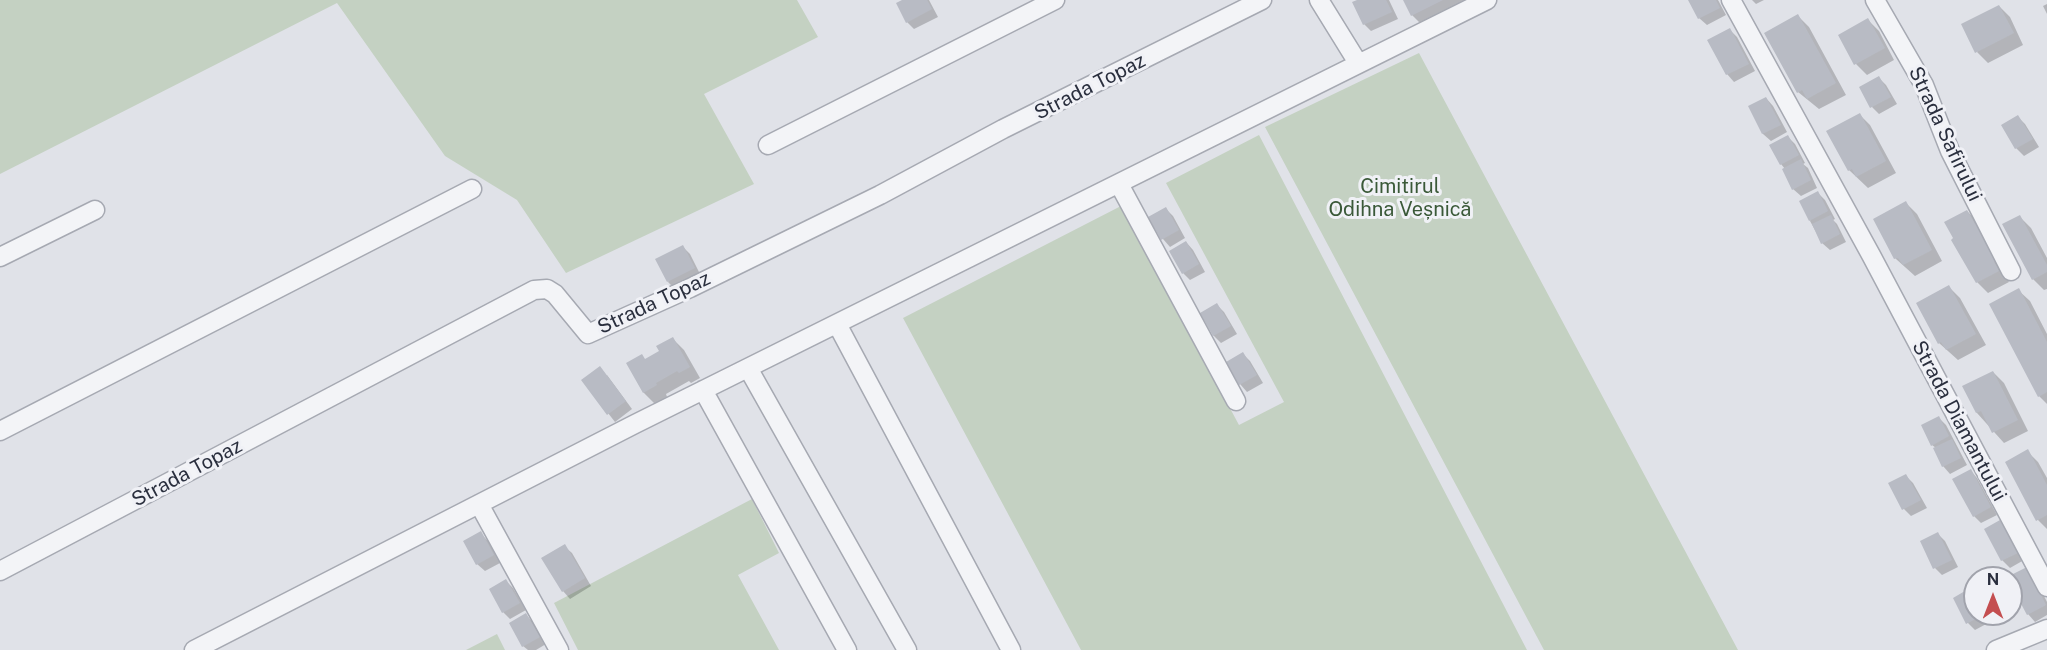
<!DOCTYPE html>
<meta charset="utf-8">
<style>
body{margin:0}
#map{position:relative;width:2047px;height:650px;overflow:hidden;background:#e0e2e8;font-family:"Public Sans",sans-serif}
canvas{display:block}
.north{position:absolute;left:1963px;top:566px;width:60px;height:60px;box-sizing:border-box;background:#f0f1f6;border:2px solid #a1a3ac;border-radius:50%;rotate:0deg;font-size:16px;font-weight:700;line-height:24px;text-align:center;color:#2a2f3e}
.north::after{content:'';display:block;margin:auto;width:21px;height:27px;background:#c44e50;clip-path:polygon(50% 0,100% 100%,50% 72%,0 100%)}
</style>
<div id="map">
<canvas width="2047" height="650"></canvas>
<div class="north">N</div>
</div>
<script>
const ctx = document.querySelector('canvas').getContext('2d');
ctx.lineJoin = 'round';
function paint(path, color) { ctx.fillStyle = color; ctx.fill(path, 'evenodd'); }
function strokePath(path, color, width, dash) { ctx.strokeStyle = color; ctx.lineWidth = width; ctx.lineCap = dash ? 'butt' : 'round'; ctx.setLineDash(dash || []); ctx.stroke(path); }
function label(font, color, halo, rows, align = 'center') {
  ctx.font = font + ' "Public Sans",sans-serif'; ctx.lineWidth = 6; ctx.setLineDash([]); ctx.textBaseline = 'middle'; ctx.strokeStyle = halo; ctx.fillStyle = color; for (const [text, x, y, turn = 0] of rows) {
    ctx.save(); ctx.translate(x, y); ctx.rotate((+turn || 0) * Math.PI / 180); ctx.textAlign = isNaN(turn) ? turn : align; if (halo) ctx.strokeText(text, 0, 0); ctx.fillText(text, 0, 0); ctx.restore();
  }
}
paint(new Path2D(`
 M 0,0 L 797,0 L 818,37 L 704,94 L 754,184 L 566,273 L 517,200 L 445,156 L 337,3 L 0,174 Z
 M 1419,53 L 1738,650 L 1544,650 L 1265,127 Z
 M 1259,135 L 1527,650 L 1081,650 L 903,318 L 1121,206 L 1239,425 L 1284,402 L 1166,183 Z
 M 752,499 L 779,553 L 738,575 L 779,650 L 578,650 L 554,603 Z
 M 497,634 L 505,650 L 466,650 Z`), '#c4d1c2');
paint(new Path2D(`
 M 906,0 L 929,0 L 938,17 L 914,29 L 907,22 Z
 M 1361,0 L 1389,0 L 1398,19 L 1371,31 L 1364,24 Z
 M 1404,0 L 1476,0 L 1423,26 L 1412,15 Z
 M 1690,0 L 1718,0 L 1726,15 L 1707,25 L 1699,18 Z
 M 1752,0 L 1764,0 L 1756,4 Z
 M 2047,4 L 2047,14 L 2043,6 Z
 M 1999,6 L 2010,17 L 2023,45 L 1988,63 L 1977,52 Z
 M 1798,16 L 1809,27 L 1846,95 L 1819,109 L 1798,92 Z
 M 1868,20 L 1879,31 L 1894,60 L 1867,75 L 1856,64 Z
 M 1730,30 L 1737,37 L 1755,71 L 1734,82 L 1727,74 Z
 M 1879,78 L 1886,85 L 1897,104 L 1879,114 L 1872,107 Z
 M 1766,98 L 1773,106 L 1787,132 L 1771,141 L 1763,134 L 1750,107 Z
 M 1859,114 L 1870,125 L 1896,173 L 1868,188 L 1849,170 Z
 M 2018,117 L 2025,124 L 2039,147 L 2024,156 L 2016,148 L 2003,126 Z
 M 1788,137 L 1795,144 L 1805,163 L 1803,164 L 1808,168 L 1817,188 L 1801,196 L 1793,189 L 1785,169 L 1781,164 Z
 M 1818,193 L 1825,200 L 1835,219 L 1833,220 L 1837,224 L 1846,242 L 1830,250 L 1822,243 L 1810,221 Z
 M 1906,203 L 1917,214 L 1942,261 L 1915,276 L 1896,259 L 1875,219 Z
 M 1166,209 L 1173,216 L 1185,238 L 1170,247 L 1163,239 L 1150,217 Z
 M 1967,211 L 1978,222 L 2009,282 L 1988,293 L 1977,282 L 1953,240 Z
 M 2020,217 L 2031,228 L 2047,258 L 2047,289 L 2044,290 L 2033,279 Z
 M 1186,242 L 1193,250 L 1205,272 L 1190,280 L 1183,273 Z
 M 682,246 L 690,254 L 701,276 L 675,289 L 668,282 Z
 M 1949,287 L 1960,298 L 1986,345 L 1958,360 L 1939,343 Z
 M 2018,290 L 2030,301 L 2047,334 L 2047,404 L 2039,396 Z
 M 1217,305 L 1224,312 L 1237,334 L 1221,343 L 1214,336 L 1202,314 Z
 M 673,339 L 684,350 L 700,378 L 691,383 L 689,381 L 666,394 L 667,397 L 655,404 L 644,393 L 628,364 L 646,360 L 661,352 Z
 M 1243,354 L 1250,361 L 1263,383 L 1247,392 L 1240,384 L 1228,362 Z
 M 1993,372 L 2004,383 L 2028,431 L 2004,443 L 1977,413 L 1964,387 Z
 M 607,375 L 632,409 L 615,422 L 583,381 Z
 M 1939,418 L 1946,425 L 1967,465 L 1950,474 L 1943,466 L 1936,448 L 1932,445 Z
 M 2027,451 L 2038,462 L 2047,478 L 2047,529 L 2038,520 Z
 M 1970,470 L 1977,478 L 1997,515 L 1981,523 L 1974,516 Z
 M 1906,476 L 1913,483 L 1927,508 L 1911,516 L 1904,509 L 1890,484 Z
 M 2000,522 L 2007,529 L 2024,560 L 2010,568 L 2002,560 Z
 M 480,533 L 488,541 L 500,563 L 485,571 L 477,564 Z
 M 1938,534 L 1945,541 L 1958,567 L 1942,575 L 1935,568 Z
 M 564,546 L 572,553 L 591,586 L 570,599 L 563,591 Z
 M 2034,576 L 2047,602 L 2047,615 L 2035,622 L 2028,614 L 2011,578 L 2009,578 Z
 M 506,581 L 513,588 L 526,610 L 510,619 L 503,612 Z
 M 1970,590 L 1975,596 L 1975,614 L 1986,614 L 1990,622 L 1975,630 L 1968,623 Z
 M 526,615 L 533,622 L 546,644 L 536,650 L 528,650 L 523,646 Z`), '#0003');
paint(new Path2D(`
 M 902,0 L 927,0 L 932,9 L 906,23 L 896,3 Z
 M 1357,0 L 1386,0 L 1392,12 L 1363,25 L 1352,2 Z
 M 1403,0 L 1443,0 L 1411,16 Z
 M 1688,0 L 1716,0 L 1720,8 L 1698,19 Z
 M 1999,5 L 2014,33 L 1975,53 L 1961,24 Z
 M 1798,14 L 1836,83 L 1807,99 L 1802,90 L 1797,93 L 1764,33 Z
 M 1868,18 L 1885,48 L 1854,65 L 1838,35 Z
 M 1730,28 L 1749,64 L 1726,75 L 1707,40 Z
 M 1879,76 L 1891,97 L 1870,108 L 1859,87 Z
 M 1766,97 L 1781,125 L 1762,134 L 1748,106 Z
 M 1860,113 L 1886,161 L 1856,177 L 1852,169 L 1848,171 L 1826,131 Z
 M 2018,115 L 2033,139 L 2015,149 L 2001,125 Z
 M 1788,135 L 1799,155 L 1780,165 L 1769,145 Z
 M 1801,159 L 1811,180 L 1792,190 L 1782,169 Z
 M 1818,191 L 1828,211 L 1809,221 L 1799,201 Z
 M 1906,201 L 1932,250 L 1903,265 L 1898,258 L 1894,259 L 1873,219 Z
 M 1166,207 L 1179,230 L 1161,240 L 1148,217 Z
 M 1967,210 L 1975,224 L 1977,223 L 1997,261 L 1994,262 L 1999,271 L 1976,283 L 1951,240 L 1953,238 L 1944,222 Z
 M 1831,215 L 1840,234 L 1821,244 L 1812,224 Z
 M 2020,215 L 2047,265 L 2047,272 L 2032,280 L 2002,224 Z
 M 1186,241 L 1199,264 L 1182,274 L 1169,251 Z
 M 683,245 L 695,268 L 667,282 L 655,259 Z
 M 1949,285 L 1976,334 L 1946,350 L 1941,342 L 1938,344 L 1916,303 Z
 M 2019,288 L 2047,342 L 2047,392 L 2038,397 L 1989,304 Z
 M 1217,303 L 1231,326 L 1213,336 L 1200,313 Z
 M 673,337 L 690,367 L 679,373 L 677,371 L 656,383 L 657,385 L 643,393 L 626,363 L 642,354 L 645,359 L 659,351 L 656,346 Z
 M 1243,352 L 1257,375 L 1239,385 L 1226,362 Z
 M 600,366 L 626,401 L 607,415 L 581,380 Z
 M 1993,371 L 2018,420 L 1992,433 L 1981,411 L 1976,413 L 1962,386 Z
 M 1939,416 L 1949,436 L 1931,446 L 1921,425 Z
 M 1952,439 L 1961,458 L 1942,467 L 1933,448 Z
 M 2028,449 L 2047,485 L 2047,515 L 2036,521 L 2005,462 Z
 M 1971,469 L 1991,507 L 1973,517 L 1952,479 Z
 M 1906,474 L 1921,500 L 1902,510 L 1888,483 Z
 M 2000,520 L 2018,553 L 2001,561 L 1984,529 Z
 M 481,531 L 494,555 L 476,565 L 463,541 Z
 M 1938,532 L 1952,560 L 1933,569 L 1920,541 Z
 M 565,544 L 585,578 L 562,592 L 541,558 Z
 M 2027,567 L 2046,605 L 2027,615 L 2011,585 L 2011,578 L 2005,578 Z
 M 506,579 L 520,603 L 502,613 L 489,589 Z
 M 1970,588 L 1975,598 L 1975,614 L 1985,614 L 1966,624 L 1953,598 Z
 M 526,613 L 540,637 L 522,647 L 509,623 Z`), '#b8bbc4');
const street = new Path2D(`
 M 1319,0 L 1358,63
 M 1731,0 L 1871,255 L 2047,587
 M 1875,0 L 1924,85 L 1950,151 L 2011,271
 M 768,145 L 1055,0
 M 1119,184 L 1236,401
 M 0,257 L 95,210
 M 837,324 L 1011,650
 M 748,368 L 907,650
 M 703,390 L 847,650
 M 0,431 L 472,189
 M 479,504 L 559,650
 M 0,571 L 534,290 L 547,289 L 555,294 L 588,334 L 690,288 L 880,195 L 1003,129 L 1262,0
 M 194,650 L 635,424 L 1487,0
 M 1996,650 L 2047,629`);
strokePath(street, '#a6a9b2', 21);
strokePath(street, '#f3f4f7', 18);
label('20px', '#2a2f3e', '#f0f1f6', [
 ["Strada Topaz",1090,87,-27],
 ["Strada Safirului",1945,134,65],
 ["Strada Topaz",654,303,-25],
 ["Strada Diamantului",1959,421,62],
 ["Strada Topaz",187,473,-28]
]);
label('20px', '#3a5938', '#f0f1f6', [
 ["Cimitirul",1400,187],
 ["Odihna Veșnică",1400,210]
]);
</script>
